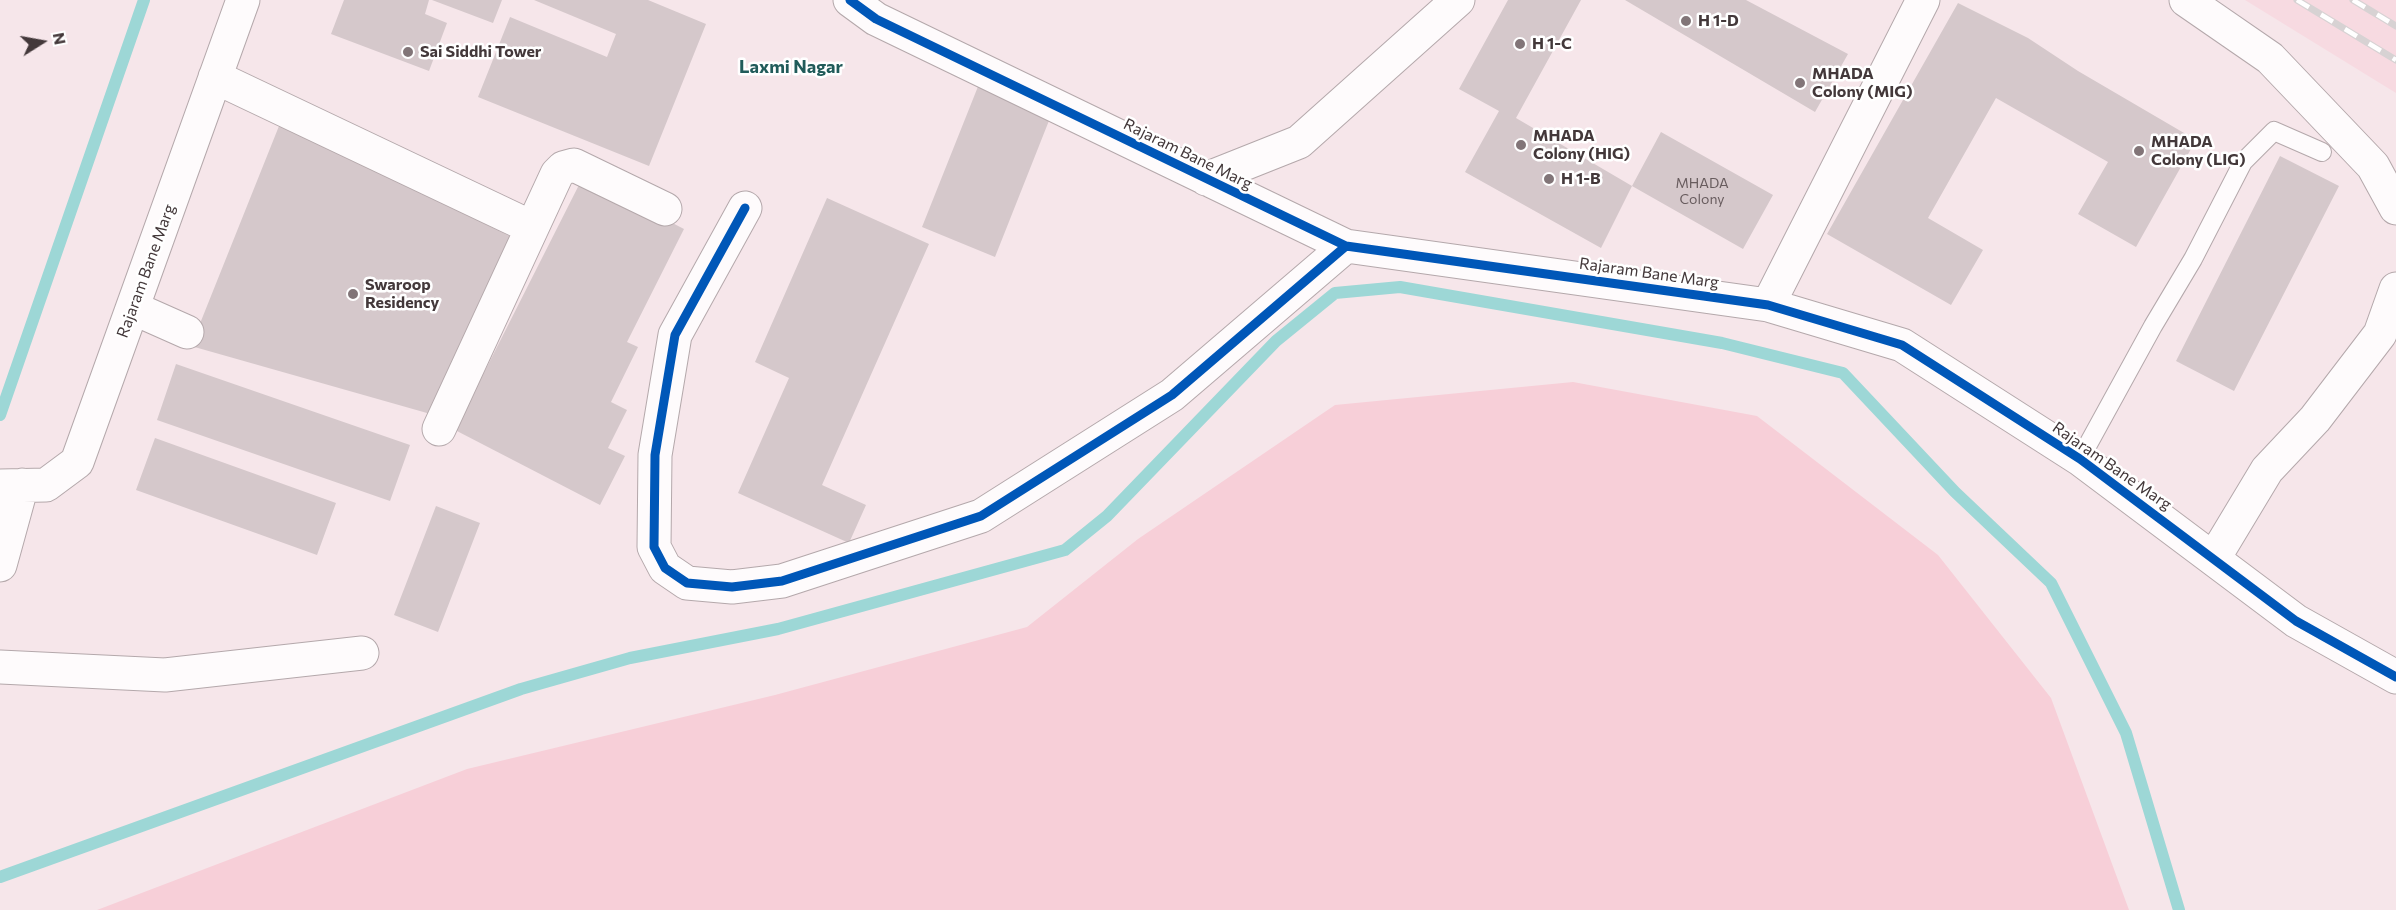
<!DOCTYPE html>
<style>
body{margin:0}
#map{position:relative;width:2396px;height:910px;overflow:hidden;background:#f6e6ea;font-family:Commissioner,sans-serif}
canvas{display:block}
.north{position:absolute;left:12px;top:12px;width:60px;height:60px;-webkit-text-stroke:4px #fff;paint-order:stroke;rotate:79deg;font-size:16px;font-weight:700;line-height:24px;text-align:center;color:#43383a}
.north::after{content:'';display:block;margin:auto;width:21px;height:27px;background:#43383a;clip-path:polygon(50% 0,100% 100%,50% 72%,0 100%)}
</style>
<div id="map">
<canvas width="2396" height="910"></canvas>
<div class="north">N</div>
</div>
<script>
const ctx = document.querySelector('canvas').getContext('2d');
ctx.lineJoin = 'round';
function paint(path, color) { ctx.fillStyle = color; ctx.fill(path, 'evenodd'); }
function strokePath(path, color, width, dash) { ctx.strokeStyle = color; ctx.lineWidth = width; ctx.lineCap = dash ? 'butt' : 'round'; ctx.setLineDash(dash || []); ctx.stroke(path); }
function label(font, color, halo, rows, align = 'center') {
  ctx.font = font + ' Commissioner,sans-serif'; ctx.lineWidth = 5; ctx.setLineDash([]); ctx.textBaseline = 'middle'; ctx.strokeStyle = halo; ctx.fillStyle = color; for (const [text, x, y, turn = 0] of rows) {
    ctx.save(); ctx.translate(x, y); ctx.rotate((+turn || 0) * Math.PI / 180); ctx.textAlign = isNaN(turn) ? turn : align; if (halo) ctx.strokeText(text, 0, 0); ctx.fillText(text, 0, 0); ctx.restore();
  }
}
paint(new Path2D(`
 M 2245,0 L 2396,0 L 2396,93 Z`), '#f7dae1');
paint(new Path2D(`
 M 1573,382 L 1757,416 L 1938,555 L 2051,698 L 2129,910 L 97,910 L 467,769 L 775,695 L 1027,627 L 1138,539 L 1335,405 Z`), '#f7cfd8');
strokePath(new Path2D(`
 M 0,415 L 144,0
 M 0,877 L 521,689 L 630,658 L 778,629 L 1065,550 L 1107,516 L 1276,341 L 1335,293 L 1400,287 L 1722,343 L 1843,373 L 1955,492 L 2051,583 L 2126,733 L 2179,910`), '#9dd7d6', 12);
paint(new Path2D(`
 M 344,0 L 429,0 L 425,14 L 447,23 L 429,71 L 331,34 Z
 M 432,0 L 502,0 L 493,23 Z
 M 534,0 L 648,0 L 706,24 L 649,166 L 478,97 L 510,17 L 607,57 L 616,34 Z
 M 1508,0 L 1581,0 L 1516,118 L 1632,186 L 1601,248 L 1465,172 L 1499,111 L 1459,89 Z
 M 1625,0 L 1746,0 L 1848,54 L 1815,112 Z
 M 1958,3 L 2028,38 L 2078,71 L 2196,140 L 2136,247 L 2078,214 L 2108,162 L 1996,98 L 1928,218 L 1983,250 L 1951,305 L 1827,234 Z
 M 981,79 L 1054,108 L 995,257 L 922,227 Z
 M 281,121 L 521,242 L 434,415 L 191,346 Z
 M 1661,132 L 1773,195 L 1743,249 L 1632,186 Z
 M 2280,156 L 2339,186 L 2234,391 L 2176,361 Z
 M 583,177 L 684,229 L 627,342 L 638,347 L 611,402 L 627,410 L 608,448 L 625,456 L 600,505 L 455,430 Z
 M 827,198 L 929,244 L 822,485 L 866,505 L 849,543 L 738,493 L 789,378 L 755,362 Z
 M 176,364 L 410,445 L 390,501 L 157,420 Z
 M 155,438 L 336,503 L 317,555 L 136,490 Z
 M 436,506 L 480,523 L 438,632 L 394,615 Z`), '#d5c8cb');
const service = new Path2D(`
 M 2080,459 L 2153,326 L 2193,259 L 2243,162 L 2274,131 L 2322,152`);
const minor = new Path2D(`
 M 850,0 L 876,19 L 1346,246 L 1768,305 L 1902,345 L 2080,459 L 2296,621 L 2396,677
 M 2186,0 L 2270,58 L 2373,166 L 2396,208
 M 215,77 L 531,227
 M 1206,179 L 1299,142 L 1458,0
 M 745,208 L 675,335 L 655,455 L 654,547 L 665,568 L 687,583 L 732,587 L 782,581 L 981,516 L 1172,395 L 1346,246
 M 1768,305 L 1923,0
 M 133,308 L 187,332
 M 439,429 L 557,174 L 563,168 L 574,165 L 665,209
 M 0,486 L 46,485 L 77,462 L 243,0
 M 2214,558 L 2267,470 L 2315,419 L 2380,334 L 2396,289
 M 0,565 L 22,485
 M 0,667 L 165,675 L 362,653`);
strokePath(service, '#b4a8ab', 20);
strokePath(minor, '#b4a8ab', 35);
strokePath(service, '#fefbfc', 18);
strokePath(minor, '#fefbfc', 33);
const rail = new Path2D(`
 M 2297,0 L 2396,60
 M 2353,0 L 2396,26`);
strokePath(rail, '#d7d2d3', 7);
strokePath(rail, '#fff', 4.5, [14]);
strokePath(new Path2D(`
 M 850,0 L 876,19 L 1346,246 L 1768,305 L 1902,345 L 2080,459 L 2296,621 L 2396,677
 M 745,208 L 675,335 L 655,455 L 654,547 L 665,568 L 687,583 L 732,587 L 782,581 L 981,516 L 1172,395 L 1346,246`), '#0057b8', 9);
for (const [x, y, r, color] of [
 [1686,21,6,"#827578"],
 [1520,44,6,"#827578"],
 [408,52,6,"#827578"],
 [1800,83,6,"#827578"],
 [1521,145,6,"#827578"],
 [2139,151,6,"#827578"],
 [1549,179,6,"#827578"],
 [353,294,6,"#827578"]
]) { const dot = new Path2D(); dot.arc(x, y, r, 0, 2 * Math.PI); ctx.fillStyle = color; ctx.fill(dot); strokePath(dot, '#fff', 2); }
label('14px', '#685c5e', null, [
 ["MHADA",1702,183],
 ["Colony",1702,199]
]);
label('bold 16px', '#43383a', '#fff', [
 ["H 1-D",1698,21],
 ["H 1-C",1532,44],
 ["Sai Siddhi Tower",420,52],
 ["MHADA",1812,74],
 ["Colony (MIG)",1812,92],
 ["MHADA",1533,136],
 ["Colony (HIG)",1533,154],
 ["MHADA",2151,142],
 ["Colony (LIG)",2151,160],
 ["H 1-B",1561,179],
 ["Swaroop",365,285],
 ["Residency",365,303]
], 'left');
label('16px', '#43383a', '#fff', [
 ["Rajaram Bane Marg",1188,154,26],
 ["Rajaram Bane Marg",146,271,-70],
 ["Rajaram Bane Marg",1649,273,8],
 ["Rajaram Bane Marg",2112,466,35]
]);
label('bold 18px', '#215b5a', '#fff', [
 ["Laxmi Nagar",791,67]
]);
</script>
